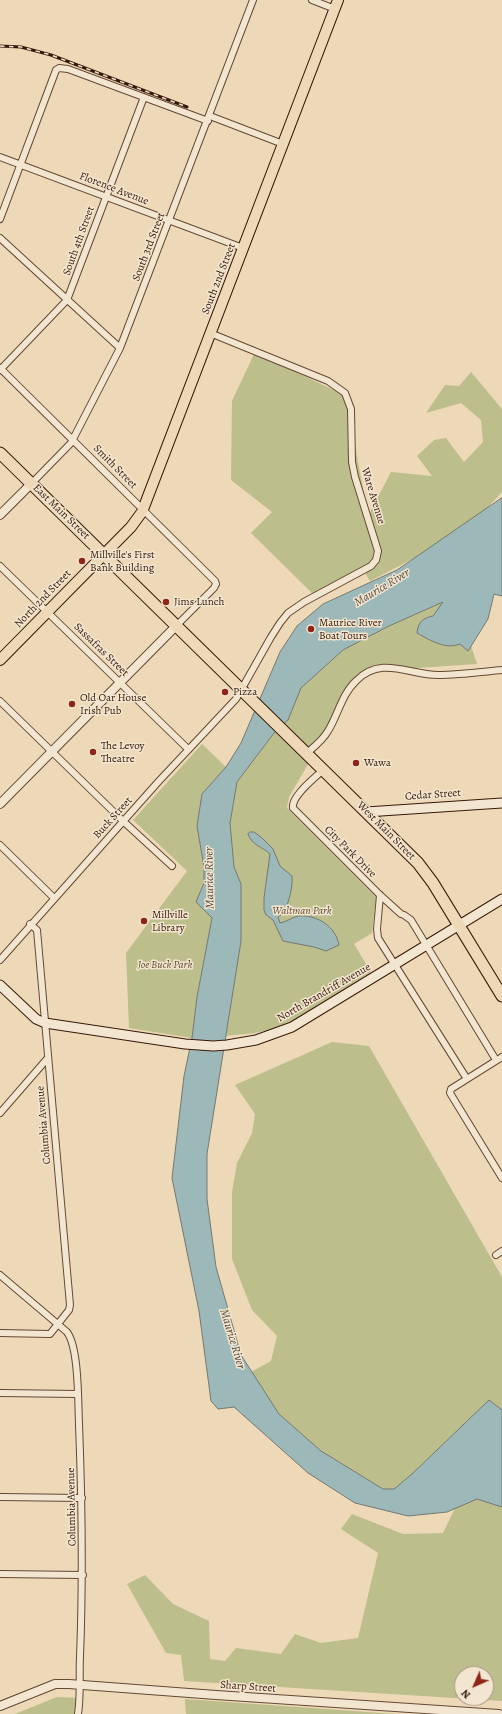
<!DOCTYPE html>
<style>
body{margin:0}
#map{position:relative;width:502px;height:1714px;overflow:hidden;background:#edd9b7;font-family:Alegreya,serif}
canvas{display:block}
.north{position:absolute;left:454px;top:1666px;width:40px;height:40px;box-sizing:border-box;background:#f3e6d0;border:1px solid #a89480;border-radius:50%;rotate:225deg;font-size:11px;font-weight:700;line-height:16px;text-align:center;color:#371808}
.north::after{content:'';display:block;margin:auto;width:14px;height:18px;background:#8f2418;clip-path:polygon(50% 0,100% 100%,50% 72%,0 100%)}
</style>
<div id="map">
<canvas width="502" height="1714"></canvas>
<div class="north">N</div>
</div>
<script>
const ctx = document.querySelector('canvas').getContext('2d');
ctx.lineJoin = 'round';
function paint(path, color) { ctx.fillStyle = color; ctx.fill(path, 'evenodd'); }
function strokePath(path, color, width, dash) { ctx.strokeStyle = color; ctx.lineWidth = width; ctx.lineCap = dash ? 'butt' : 'round'; ctx.setLineDash(dash || []); ctx.stroke(path); }
function label(font, color, halo, rows, align = 'center') {
  ctx.font = font + ' Alegreya,serif'; ctx.lineWidth = 3; ctx.setLineDash([]); ctx.textBaseline = 'middle'; ctx.strokeStyle = halo; ctx.fillStyle = color; for (const [text, x, y, turn = 0] of rows) {
    ctx.save(); ctx.translate(x, y); ctx.rotate((+turn || 0) * Math.PI / 180); ctx.textAlign = isNaN(turn) ? turn : align; if (halo) ctx.strokeText(text, 0, 0); ctx.fillText(text, 0, 0); ctx.restore();
  }
}
paint(new Path2D(`
 M 255,352 L 346,396 L 368,516 L 391,472 L 432,476 L 417,456 L 434,440 L 446,438 L 464,462 L 483,442 L 481,420 L 461,403 L 426,413 L 445,385 L 459,386 L 471,372 L 502,409 L 502,492 L 465,532 L 370,581 L 364,571 L 315,596 L 251,533 L 272,512 L 231,480 L 232,401 Z
 M 444,602 L 462,618 L 477,664 L 372,671 L 356,677 L 325,735 L 289,797 L 287,808 L 376,897 L 372,933 L 354,944 L 371,972 C 340,991 303,1020 269,1030 C 256,1034 240,1034 226,1036 L 241,941 L 241,884 L 234,867 L 230,823 L 237,782 L 274,733 L 301,688 L 343,650 L 389,626 Z
 M 202,744 L 226,767 L 202,794 L 197,826 L 204,867 L 204,883 L 196,902 L 212,918 L 197,997 L 192,1038 L 129,1028 L 126,953 L 187,871 L 133,820 Z
 M 332,1042 L 369,1046 L 502,1277 L 502,1410 L 489,1400 L 412,1474 L 394,1489 L 383,1489 L 321,1451 L 279,1414 L 251,1372 L 271,1361 L 277,1336 L 252,1310 L 232,1259 L 232,1192 L 237,1163 L 252,1133 L 255,1114 L 235,1085 Z
 M 502,1497 L 502,1701 L 184,1681 L 181,1655 L 166,1653 L 127,1584 L 145,1575 L 173,1604 L 209,1621 L 210,1659 L 225,1661 L 236,1648 L 281,1654 L 295,1634 L 321,1643 L 358,1638 L 378,1553 L 341,1529 L 352,1514 L 403,1534 L 443,1533 L 460,1498 ZM 462,1674 L 486,1674 L 486,1698 L 462,1698 Z
 M 57,1697 L 81,1698 L 82,1714 L 15,1714 Z
 M 185,1699 L 382,1713 L 400,1714 L 186,1714 Z`), '#bcbe8c');
const water = new Path2D(`
 M 502,498 L 502,596 L 494,594 L 488,619 L 468,651 L 460,644 C 445,650 430,640 417,633 C 418,622 423,618 433,616 L 443,602 L 389,626 L 343,650 L 301,688 L 288,720 L 274,733 L 237,782 L 230,823 L 234,867 L 241,884 L 241,941 L 207,1154 L 207,1199 L 216,1267 L 241,1355 L 279,1414 L 321,1451 L 383,1489 L 394,1489 L 412,1474 L 489,1400 L 502,1410 L 502,1507 L 477,1499 L 447,1512 L 408,1516 L 355,1503 L 308,1473 L 234,1407 L 218,1409 L 211,1401 L 199,1311 L 172,1178 L 184,1076 L 192,1038 L 197,997 L 212,918 L 196,902 L 204,883 L 204,867 L 197,826 L 202,794 L 226,767 L 241,743 L 280,652 L 297,626 L 323,604 L 397,570 Z
 M 250,832 L 254,832 L 261,837 L 273,849 L 280,866 L 292,876 C 293,887 288,912 278,917 L 280,923 C 287,922 292,917 298,916 C 317,914 336,927 339,945 L 326,951 L 314,947 L 283,941 L 273,920 L 266,915 L 264,910 L 264,898 L 270,854 C 262,846 252,846 248,834 Z`);
paint(water, '#9db8b8');
strokePath(water, '#747872', 1);
const minor = new Path2D(`
 M 312,0 L 335,9
 M 210,116 L 283,144
 M 0,157 L 243,248
 M 0,219 L 56,70 L 59,68 L 68,69 L 208,121
 M 0,238 L 120,348
 M 0,368 L 215,581 L 216,584 L 214,588 L 176,626
 M 0,370 L 67,300 L 144,97
 M 31,484 L 71,443 L 120,348 L 253,0
 M 0,566 L 188,749
 M 0,701 L 123,821 L 172,866
 M 307,753 C 314,747 323,740 328,731 C 338,715 342,694 356,681 C 381,655 409,675 438,675 C 459,675 481,672 502,670
 M 323,770 C 315,778 291,796 293,808 L 380,895 L 401,914 L 404,915 L 411,920 L 496,1060
 M 0,845 L 54,898
 M 380,895 L 377,929 L 378,938 L 467,1079
 M 0,960 L 159,781 L 236,699 L 271,637 L 280,623 L 288,613 L 304,602 L 371,566 L 376,560 L 378,551 L 355,477 L 352,462 L 351,409 L 345,393 L 328,381 L 210,333
 M 502,1057 L 451,1089 L 450,1093 L 502,1178
 M 0,1113 L 47,1059
 M 496,1255 L 502,1251
 M 0,1275 L 67,1332 C 79,1348 78,1402 79,1424 C 82,1502 83,1579 80,1657 C 79,1675 81,1695 78,1714
 M 0,1333 L 50,1334 L 69,1310 L 70,1305 L 37,930 L 30,924
 M 0,1393 L 78,1394
 M 0,1497 L 82,1498
 M 0,1574 L 83,1575`);
const tertiary = new Path2D(`
 M 0,515 L 31,484
 M 0,804 L 176,626
 M 0,1706 L 55,1684 L 69,1684 L 216,1695 L 499,1714`);
const secondary = new Path2D(`
 M 366,812 L 502,803
 M 0,985 L 36,1019 L 45,1023 L 185,1044 L 213,1046 L 227,1045 L 256,1040 L 292,1027 L 502,899`);
const primary = new Path2D(`
 M 0,660 L 131,527 L 142,512 L 338,0`);
const trunk = new Path2D(`
 M 0,453 L 418,863 L 433,883 L 502,996`);
strokePath(minor, '#644834', 8);
strokePath(tertiary, '#644834', 10);
strokePath(secondary, '#371808', 11);
strokePath(primary, '#371808', 12);
strokePath(trunk, '#371808', 13);
strokePath(minor, '#f3e6d0', 6);
strokePath(tertiary, '#f3e6d0', 8);
strokePath(secondary, '#f3e6d0', 9);
strokePath(primary, '#edd9b7', 10);
strokePath(trunk, '#edd9b7', 11);
const rail = new Path2D(`
 M 0,46 L 21,47 L 51,55 L 187,107`);
strokePath(rail, '#371808', 3);
strokePath(rail, '#f3e6d0', 1.5, [4.5]);
for (const [x, y, r, color] of [
 [82,561,4,"#8f2418"],
 [166,602,4,"#8f2418"],
 [311,629,4,"#8f2418"],
 [225,692,4,"#8f2418"],
 [72,704,4,"#8f2418"],
 [93,752,4,"#8f2418"],
 [356,763,4,"#8f2418"],
 [144,921,4,"#8f2418"]
]) { const dot = new Path2D(); dot.arc(x, y, r, 0, 2 * Math.PI); ctx.fillStyle = color; ctx.fill(dot); strokePath(dot, '#f3e6d0', 1.5); }
label('11px', '#371808', '#f3e6d0', [
 ["Florence Avenue",114,189,21],
 ["South 4th Street",79,241,-70],
 ["South 3rd Street",149,247,-69],
 ["South 2nd Street",219,279,-69],
 ["Smith Street",115,467,45],
 ["Ware Avenue",373,496,73],
 ["East Main Street",61,512,44],
 ["North 2nd Street",43,599,-46],
 ["Sassafras Street",101,650,44],
 ["Cedar Street",433,795,-4],
 ["Buck Street",113,818,-48],
 ["West Main Street",386,831,45],
 ["City Park Drive",350,852,45],
 ["North Brandriff Avenue",324,993,-30],
 ["Columbia Avenue",44,1125,-95],
 ["Columbia Avenue",72,1507,-91],
 ["Sharp Street",248,1687,4]
]);
label('11px', '#371808', '#f3e6d0', [
 ["Millville's First",90,555],
 ["Bank Building",90,568],
 ["Jims Lunch",174,602],
 ["Maurice River",319,623],
 ["Boat Tours",319,636],
 ["Pizza",233,692],
 ["Old Oar House",80,698],
 ["Irish Pub",80,711],
 ["The Levoy",101,746],
 ["Theatre",101,759],
 ["Wawa",364,763],
 ["Millville",152,915],
 ["Library",152,928]
], 'left');
label('italic 11px', '#5f4a30', '#f3e6d0', [
 ["Waltman Park",302,911],
 ["Joe Buck Park",165,965]
]);
label('italic 12px', '#56483d', '#f3e6d0', [
 ["Maurice River",382,588,-31],
 ["Maurice River",210,878,-91],
 ["Maurice River",232,1339,73]
]);
</script>
